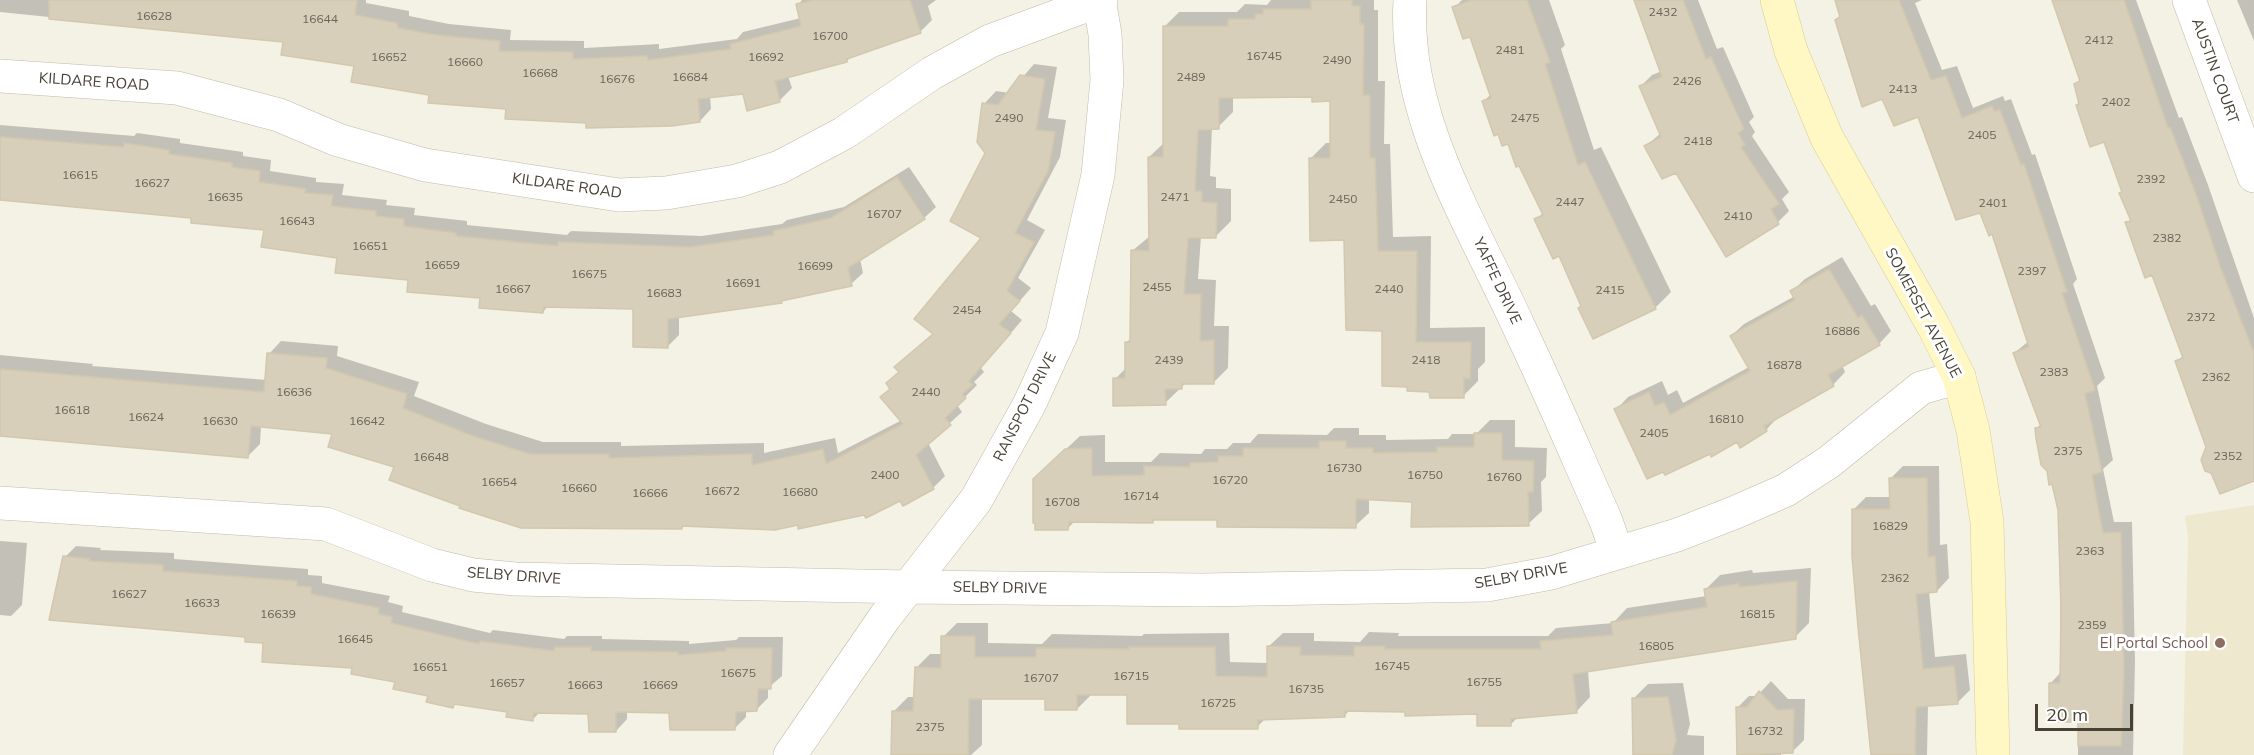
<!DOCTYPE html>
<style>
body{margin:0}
#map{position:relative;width:2254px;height:755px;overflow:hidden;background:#f4f1e5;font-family:Mulish,sans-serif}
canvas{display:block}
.scale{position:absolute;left:2035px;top:704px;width:98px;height:27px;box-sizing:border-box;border:3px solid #474234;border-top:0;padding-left:8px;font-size:18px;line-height:21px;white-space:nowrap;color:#474234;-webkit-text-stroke:4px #fff;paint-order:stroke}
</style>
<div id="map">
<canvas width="2254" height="755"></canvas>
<div class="scale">20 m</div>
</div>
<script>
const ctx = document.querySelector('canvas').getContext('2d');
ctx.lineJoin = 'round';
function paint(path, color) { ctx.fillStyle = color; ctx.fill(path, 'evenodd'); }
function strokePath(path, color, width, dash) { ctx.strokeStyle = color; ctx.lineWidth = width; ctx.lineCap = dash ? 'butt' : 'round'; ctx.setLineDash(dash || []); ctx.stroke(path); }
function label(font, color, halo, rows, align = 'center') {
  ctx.font = font + ' Mulish,sans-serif'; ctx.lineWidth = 6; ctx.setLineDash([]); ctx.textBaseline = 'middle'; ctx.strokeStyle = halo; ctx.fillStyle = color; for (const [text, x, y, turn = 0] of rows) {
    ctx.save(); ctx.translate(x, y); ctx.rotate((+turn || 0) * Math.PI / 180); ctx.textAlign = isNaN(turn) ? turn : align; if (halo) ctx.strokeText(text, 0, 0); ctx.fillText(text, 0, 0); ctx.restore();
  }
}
paint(new Path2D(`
 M 2254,505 L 2254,755 L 2183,755 L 2188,537 L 2185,516 Z`), '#eee9ce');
paint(new Path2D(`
 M 0,0 L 366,0 L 366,3 L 409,11 L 409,16 L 449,24 L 511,30 L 510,40 L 584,41 L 584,48 L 659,44 L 659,49 L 737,39 L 743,32 L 801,18 L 798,5 L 802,0 L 936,0 L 928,6 L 932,20 L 920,32 L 852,55 L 847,61 L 788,76 L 792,88 L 780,100 L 748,109 L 744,92 L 710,96 L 711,109 L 700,121 L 507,108 L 430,94 L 285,41 L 0,12 Z
 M 1271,0 L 1374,0 L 1374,10 L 1378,10 L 1378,81 L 1385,81 L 1384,144 L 1390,144 L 1393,237 L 1431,236 L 1430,328 L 1485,327 L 1485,362 L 1478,369 L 1478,381 L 1463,396 L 1430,391 L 1383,329 L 1311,158 L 1326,143 L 1332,143 L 1331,99 L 1313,96 L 1233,97 L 1233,112 L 1218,127 L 1212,127 L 1210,176 L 1216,177 L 1216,188 L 1231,189 L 1231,221 L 1216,236 L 1201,236 L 1198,279 L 1216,280 L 1214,326 L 1229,326 L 1228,368 L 1213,383 L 1186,383 L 1165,403 L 1115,379 L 1126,368 L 1126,343 L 1132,337 L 1132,251 L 1150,236 L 1149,157 L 1165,142 L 1164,27 L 1179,12 L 1237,12 L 1245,4 L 1267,5 Z
 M 1462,0 L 1549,0 L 1565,45 L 1561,49 L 1594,150 L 1601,147 L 1671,292 L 1655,308 L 1582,306 L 1559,254 L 1536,220 L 1544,212 L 1509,142 L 1484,101 L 1491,94 L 1471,35 L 1454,8 Z
 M 1635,0 L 1698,0 L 1717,49 L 1723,47 L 1754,117 L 1749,122 L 1755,132 L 1752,136 L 1789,192 L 1782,199 L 1789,211 L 1778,222 L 1677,171 L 1646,146 L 1661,133 L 1641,86 L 1652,75 L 1662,71 Z
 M 1837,0 L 1922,0 L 1915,3 L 1942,70 L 1957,66 L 1973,108 L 2003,96 L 2005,101 L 2011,99 L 2032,155 L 2035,154 L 2077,279 L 2073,284 L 2105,378 L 2097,386 L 2113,460 L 2103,469 L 2114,522 L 2132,522 L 2135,661 L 2133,755 L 2078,755 L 2078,721 L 2050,684 L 2061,672 L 2059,510 L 2037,428 L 2041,424 L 2014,353 L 2029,341 L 1993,232 L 1919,116 L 1883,97 L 1863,105 L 1836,20 L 1841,15 Z
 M 2053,0 L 2136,0 L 2179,118 L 2182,117 L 2208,185 L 2254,318 L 2254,480 L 2207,447 L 2177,361 L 2184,355 L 2153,273 L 2127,223 L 2132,218 L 2105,141 L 2080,103 L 2075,84 L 2081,79 Z
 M 2237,0 L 2254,0 L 2254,41 Z
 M 1034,64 L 1057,67 L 1048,118 L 1066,120 L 1060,157 L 1027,220 L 1045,230 L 1018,278 L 1031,288 L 1011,311 L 1022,320 L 981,368 L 984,372 L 974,382 L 977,385 L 957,405 L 962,412 L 928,443 L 945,476 L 933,488 L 865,513 L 799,523 L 683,525 L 681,527 L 462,505 L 334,432 L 261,425 L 260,444 L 248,456 L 0,434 L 0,355 L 93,364 L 92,366 L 267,380 L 269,354 L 281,341 L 338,346 L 337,356 L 419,382 L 414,396 L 486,424 L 543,442 L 621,442 L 621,446 L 764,443 L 764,453 L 835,438 L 838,453 L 902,420 L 888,383 L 900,371 L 896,367 L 934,333 L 984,238 L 986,153 L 984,104 L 996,91 L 1009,93 Z
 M 0,125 L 134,136 L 137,133 L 180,139 L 180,143 L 243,152 L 243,156 L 271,160 L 270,171 L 316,178 L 316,182 L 344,184 L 342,195 L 387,200 L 386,205 L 415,208 L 414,215 L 467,221 L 467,225 L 567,235 L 571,231 L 702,236 L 782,224 L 787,220 L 844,207 L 909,167 L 936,207 L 924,218 L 860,259 L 863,273 L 851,284 L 784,298 L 781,301 L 679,316 L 679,335 L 668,346 L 634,308 L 549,305 L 543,312 L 339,257 L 265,229 L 193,216 L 0,199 Z
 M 1842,257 L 1871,306 L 1875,304 L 1891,331 L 1879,344 L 1842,365 L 1845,372 L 1833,385 L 1778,417 L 1766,430 L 1738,439 L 1616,410 L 1628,397 L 1662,381 L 1668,395 L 1677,390 L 1683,403 L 1749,367 L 1731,336 L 1744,324 L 1795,296 L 1792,291 L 1805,279 Z
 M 1490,420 L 1515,420 L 1515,447 L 1547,448 L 1546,477 L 1541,482 L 1542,511 L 1528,524 L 1413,500 L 1369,498 L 1369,513 L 1355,526 L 1219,519 L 1155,519 L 1152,521 L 1075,521 L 1068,528 L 1049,465 L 1080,436 L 1105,435 L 1105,462 L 1151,462 L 1160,453 L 1201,454 L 1205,449 L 1227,449 L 1233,443 L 1250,443 L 1258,434 L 1327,435 L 1334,428 L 1359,428 L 1359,435 L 1386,435 L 1386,440 L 1448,439 L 1452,434 L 1476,434 Z
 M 1903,466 L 1939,466 L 1940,545 L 1947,544 L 1949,578 L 1937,591 L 1929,591 L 1935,657 L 1966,654 L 1970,690 L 1957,703 L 1928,705 L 1927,755 L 1871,755 L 1853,510 L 1866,497 L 1891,497 L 1890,479 Z
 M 0,541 L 27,543 L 22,605 L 11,616 L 0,615 Z
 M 76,546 L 101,548 L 100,550 L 174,553 L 174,559 L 308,569 L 308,575 L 322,576 L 322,583 L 390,596 L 388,602 L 403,606 L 402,612 L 490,633 L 493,630 L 564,639 L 567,636 L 602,636 L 602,639 L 689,641 L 689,644 L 736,640 L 739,637 L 783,637 L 782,676 L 768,688 L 768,698 L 756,710 L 746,710 L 746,717 L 734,729 L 670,711 L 627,711 L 627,719 L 616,731 L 590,713 L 540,712 L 533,719 L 508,711 L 456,703 L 453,706 L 397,680 L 247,635 L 65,557 Z
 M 1811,568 L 1809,623 L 1795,637 L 1588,671 L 1590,697 L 1576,712 L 1518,717 L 1510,725 L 1478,712 L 1350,710 L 1345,715 L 1266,718 L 1257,727 L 1180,723 L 1129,693 L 1091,695 L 1077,709 L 1046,698 L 982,697 L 982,745 L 971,755 L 893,755 L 894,711 L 908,697 L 915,697 L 916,668 L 930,654 L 943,654 L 943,637 L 957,623 L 988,623 L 988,643 L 1042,644 L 1052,634 L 1142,636 L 1144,634 L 1229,633 L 1230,662 L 1268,663 L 1268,647 L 1283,633 L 1314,633 L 1314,641 L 1360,642 L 1369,632 L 1399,633 L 1398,636 L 1548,636 L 1556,628 L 1613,623 L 1627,608 L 1707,596 L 1706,589 L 1720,575 L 1752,570 L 1753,573 Z
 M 1771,681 L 1788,699 L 1805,699 L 1804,740 L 1792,752 L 1781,751 L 1781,755 L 1738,755 L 1738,707 L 1749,696 L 1757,696 Z
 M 1683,683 L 1690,724 L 1687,735 L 1704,736 L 1704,755 L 1634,755 L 1633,699 L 1648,684 Z`), '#0003');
const building = new Path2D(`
 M 49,0 L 357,0 L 355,15 L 397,23 L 398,28 L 436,35 L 500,41 L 499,51 L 573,52 L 573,59 L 647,56 L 648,60 L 731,49 L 730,44 L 801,26 L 796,4 L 814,0 L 910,0 L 921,33 L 847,59 L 847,62 L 775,81 L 780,102 L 747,111 L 743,94 L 698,99 L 700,122 L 672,126 L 586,128 L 586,123 L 505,119 L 506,109 L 428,103 L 429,95 L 351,82 L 354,66 L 281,55 L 283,42 L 49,19 Z
 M 1311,0 L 1352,0 L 1352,6 L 1360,6 L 1360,24 L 1364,24 L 1363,95 L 1370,95 L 1370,158 L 1375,158 L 1378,251 L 1417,251 L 1416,342 L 1471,342 L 1470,379 L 1464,378 L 1464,398 L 1430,398 L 1429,392 L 1407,391 L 1407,387 L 1382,386 L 1382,331 L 1346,330 L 1344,240 L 1310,241 L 1309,158 L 1330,158 L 1330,101 L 1312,102 L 1312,97 L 1219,98 L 1219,129 L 1198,130 L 1195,191 L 1202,191 L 1202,202 L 1217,203 L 1216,238 L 1188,238 L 1184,294 L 1201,294 L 1200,341 L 1214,340 L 1214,384 L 1182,384 L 1182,389 L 1165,389 L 1166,405 L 1113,406 L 1113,378 L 1125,378 L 1125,342 L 1130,342 L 1131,250 L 1149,251 L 1148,157 L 1163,157 L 1163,26 L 1228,26 L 1228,19 L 1255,19 L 1255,14 L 1263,14 L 1263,9 L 1311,9 Z
 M 1472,0 L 1527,0 L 1550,62 L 1545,64 L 1578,165 L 1585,162 L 1656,309 L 1593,339 L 1578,308 L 1581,306 L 1559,256 L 1553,259 L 1534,219 L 1543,215 L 1519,166 L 1516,167 L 1508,144 L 1502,146 L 1498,134 L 1494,136 L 1482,101 L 1491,98 L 1470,37 L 1463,39 L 1452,7 Z
 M 1634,0 L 1683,0 L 1706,59 L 1711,57 L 1744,129 L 1738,133 L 1745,145 L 1741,147 L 1779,204 L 1771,209 L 1779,224 L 1726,257 L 1676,173 L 1662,179 L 1644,146 L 1661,137 L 1639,86 L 1662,77 Z
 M 1835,0 L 1899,0 L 1931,80 L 1946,76 L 1962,118 L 1992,106 L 1994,111 L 2000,110 L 2021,165 L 2024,164 L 2067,292 L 2062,293 L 2095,390 L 2085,394 L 2102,472 L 2092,475 L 2103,533 L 2121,532 L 2124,673 L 2121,746 L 2078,746 L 2078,722 L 2049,722 L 2049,683 L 2060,683 L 2061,609 L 2058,510 L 2052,484 L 2049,485 L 2047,471 L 2041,465 L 2036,438 L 2035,428 L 2041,427 L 2013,353 L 2029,347 L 1992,234 L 1989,236 L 1980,213 L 1956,220 L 1918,117 L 1894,126 L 1882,99 L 1862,107 L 1835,20 L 1840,17 Z
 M 2052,0 L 2124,0 L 2168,128 L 2170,127 L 2197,197 L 2220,266 L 2254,353 L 2254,481 L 2220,494 L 2211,473 L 2205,471 L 2201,460 L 2206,447 L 2175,361 L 2183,358 L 2152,275 L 2145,278 L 2125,222 L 2131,221 L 2119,193 L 2122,192 L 2104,142 L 2090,147 L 2076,105 L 2079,104 L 2074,84 L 2080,81 Z
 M 1020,75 L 1045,79 L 1036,130 L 1055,132 L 1048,171 L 1015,233 L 1034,242 L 1007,291 L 1020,301 L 999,324 L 1011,333 L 969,381 L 973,385 L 962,394 L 966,398 L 945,418 L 951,425 L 916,455 L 934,489 L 903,506 L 900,501 L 866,518 L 864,515 L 798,529 L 798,525 L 775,530 L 682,526 L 682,529 L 521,528 L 459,508 L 460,506 L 389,480 L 394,467 L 328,447 L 332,434 L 251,426 L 248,458 L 0,436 L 0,369 L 264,392 L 267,353 L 327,358 L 326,368 L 407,394 L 403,408 L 473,436 L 530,454 L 609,454 L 609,458 L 752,454 L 752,465 L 823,449 L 826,464 L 903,424 L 880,397 L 890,389 L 886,383 L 899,372 L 894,367 L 933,334 L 914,319 L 981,238 L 950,221 L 985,153 L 977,142 L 982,103 L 998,105 Z
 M 0,137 L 124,147 L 124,143 L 169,150 L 169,154 L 232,163 L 232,167 L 260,171 L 259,182 L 306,189 L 305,193 L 333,195 L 331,206 L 376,211 L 376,216 L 404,219 L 404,226 L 456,233 L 456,236 L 558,246 L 558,242 L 690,247 L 774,235 L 773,231 L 831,218 L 897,177 L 925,219 L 848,268 L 852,286 L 781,301 L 782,303 L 668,319 L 668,348 L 633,347 L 633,309 L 544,307 L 543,313 L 479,308 L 480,298 L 407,292 L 408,280 L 335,273 L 337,258 L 261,247 L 264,230 L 191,223 L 191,218 L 0,200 Z
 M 1829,269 L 1858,318 L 1862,315 L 1880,345 L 1828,375 L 1834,386 L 1764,426 L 1767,431 L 1740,448 L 1737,442 L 1711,457 L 1710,454 L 1665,475 L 1663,472 L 1647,479 L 1614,409 L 1649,392 L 1655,406 L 1664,402 L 1670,415 L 1750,371 L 1730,336 L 1795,300 L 1790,291 Z
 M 1474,433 L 1502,433 L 1502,460 L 1534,461 L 1533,492 L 1528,492 L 1529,526 L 1411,527 L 1412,502 L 1356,499 L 1356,528 L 1217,527 L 1217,520 L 1153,520 L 1153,523 L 1069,522 L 1068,530 L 1035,530 L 1035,523 L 1033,523 L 1033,479 L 1065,449 L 1092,448 L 1092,476 L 1144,475 L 1144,466 L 1190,467 L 1190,463 L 1218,462 L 1218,456 L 1243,456 L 1243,448 L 1319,448 L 1319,441 L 1346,441 L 1346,448 L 1373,448 L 1373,453 L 1437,452 L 1437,447 L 1474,447 Z
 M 1889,478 L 1927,478 L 1928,557 L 1935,556 L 1937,592 L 1916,594 L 1923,669 L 1954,666 L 1958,704 L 1916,707 L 1915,755 L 1871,755 L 1858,627 L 1852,556 L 1852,509 L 1890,509 Z
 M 63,556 L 90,559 L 89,561 L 163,565 L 163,571 L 297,581 L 297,586 L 311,587 L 311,594 L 379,608 L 378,614 L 392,617 L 391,623 L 479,644 L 480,641 L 554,651 L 554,647 L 591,647 L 591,651 L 678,652 L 678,655 L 726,651 L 726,648 L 772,648 L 771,689 L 758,689 L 757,711 L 736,712 L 735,730 L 670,730 L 669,713 L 616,712 L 616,732 L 589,732 L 588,714 L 534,713 L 533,721 L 506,717 L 507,712 L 454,704 L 453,708 L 426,702 L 428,696 L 393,689 L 395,682 L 351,674 L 352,668 L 262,662 L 263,643 L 245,642 L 245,637 L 49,620 Z
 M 1797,581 L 1796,639 L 1573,674 L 1577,713 L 1511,719 L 1511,726 L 1477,726 L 1477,714 L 1405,716 L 1405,712 L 1345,711 L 1345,717 L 1258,720 L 1258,729 L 1179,729 L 1179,724 L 1127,724 L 1127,695 L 1077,695 L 1077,710 L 1045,710 L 1045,699 L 969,699 L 968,755 L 891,755 L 892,711 L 913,711 L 915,667 L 941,668 L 941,636 L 975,636 L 975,657 L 1036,657 L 1036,648 L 1129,649 L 1129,647 L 1215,647 L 1216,676 L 1267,677 L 1267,646 L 1301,647 L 1300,655 L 1354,656 L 1354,646 L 1385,646 L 1385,649 L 1541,649 L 1540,641 L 1613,635 L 1611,622 L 1707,607 L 1704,589 L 1739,584 L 1739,587 Z
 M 1759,691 L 1777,710 L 1794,709 L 1793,753 L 1737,755 L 1736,707 L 1747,707 Z
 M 1668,697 L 1676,740 L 1672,755 L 1633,755 L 1632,698 Z`);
paint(building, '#d7cfba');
strokePath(building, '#d2c8ad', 1.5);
const street = new Path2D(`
 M 1410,0 C 1403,117 1471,222 1518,325 C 1549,390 1577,456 1606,521 L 1617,553
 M 2189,0 L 2254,176
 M 0,76 L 177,88 L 279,115 L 338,140 L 425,165 L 619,195 L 666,193 L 737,181 L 780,167 L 844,133 L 932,73 L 990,41 L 1101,0
 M 0,503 L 326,524 L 432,565 L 473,575 L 515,579 L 909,587 L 1202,590 L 1487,585 L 1551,573 L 1677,535 L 1736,512 L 1786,490 L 1829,462 L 1921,388 L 1959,377
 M 790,755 L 885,617 L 976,500 L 1029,405 L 1062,333 L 1098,175 L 1107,80 L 1105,34 L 1099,0`);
const secondary = new Path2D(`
 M 1777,0 L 1791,51 L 1827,138 L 1934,327 L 1959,377 L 1973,430 L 1987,522 L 1993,755`);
strokePath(street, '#c0bba7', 34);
strokePath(secondary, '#d7ce91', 34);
strokePath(street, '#fff', 33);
strokePath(secondary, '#fff8c5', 33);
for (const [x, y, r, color] of [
 [2220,643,6,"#8d6e63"]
]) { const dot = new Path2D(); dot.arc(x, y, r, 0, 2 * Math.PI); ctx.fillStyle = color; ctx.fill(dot); strokePath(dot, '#fff', 2); }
label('12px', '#6b6556', null, [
 ["2432",1663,12],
 ["16628",154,16],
 ["16644",320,19],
 ["16700",830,36],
 ["2412",2099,40],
 ["2481",1510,50],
 ["16745",1264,56],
 ["16652",389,57],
 ["16692",766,57],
 ["2490",1337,60],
 ["16660",465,62],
 ["16668",540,73],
 ["16684",690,77],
 ["2489",1191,77],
 ["16676",617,79],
 ["2426",1687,81],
 ["2413",1903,89],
 ["2402",2116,102],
 ["2490",1009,118],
 ["2475",1525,118],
 ["2405",1982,135],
 ["2418",1698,141],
 ["16615",80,175],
 ["2392",2151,179],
 ["16627",152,183],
 ["16635",225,197],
 ["2471",1175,197],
 ["2450",1343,199],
 ["2447",1570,202],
 ["2401",1993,203],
 ["16707",884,214],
 ["2410",1738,216],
 ["16643",297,221],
 ["2382",2167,238],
 ["16651",370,246],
 ["16659",442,265],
 ["16699",815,266],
 ["2397",2032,271],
 ["16675",589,274],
 ["16691",743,283],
 ["2455",1157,287],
 ["16667",513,289],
 ["2440",1389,289],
 ["2415",1610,290],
 ["16683",664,293],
 ["2454",967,310],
 ["2372",2201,317],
 ["16886",1842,331],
 ["2439",1169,360],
 ["2418",1426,360],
 ["16878",1784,365],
 ["2383",2054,372],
 ["2362",2216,377],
 ["16636",294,392],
 ["2440",926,392],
 ["16618",72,410],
 ["16624",146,417],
 ["16810",1726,419],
 ["16630",220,421],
 ["16642",367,421],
 ["2405",1654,433],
 ["2375",2068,451],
 ["2352",2228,456],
 ["16648",431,457],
 ["16730",1344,468],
 ["2400",885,475],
 ["16750",1425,475],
 ["16760",1504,477],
 ["16720",1230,480],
 ["16654",499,482],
 ["16660",579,488],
 ["16672",722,491],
 ["16680",800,492],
 ["16666",650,493],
 ["16714",1141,496],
 ["16708",1062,502],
 ["16829",1890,526],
 ["2363",2090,551],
 ["2362",1895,578],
 ["16627",129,594],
 ["16633",202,603],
 ["16639",278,614],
 ["16815",1757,614],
 ["2359",2092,625],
 ["16645",355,639],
 ["16805",1656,646],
 ["16745",1392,666],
 ["16651",430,667],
 ["16675",738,673],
 ["16715",1131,676],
 ["16707",1041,678],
 ["16755",1484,682],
 ["16657",507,683],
 ["16663",585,685],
 ["16669",660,685],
 ["16735",1306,689],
 ["16725",1218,703],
 ["2375",930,727],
 ["16732",1765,731]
]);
label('15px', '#474234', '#fff', [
 ["AUSTIN COURT",2215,71,70],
 ["KILDARE ROAD",94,82,4],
 ["KILDARE ROAD",567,186,8],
 ["YAFFE DRIVE",1497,281,65],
 ["SOMERSET AVENUE",1923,313,62],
 ["RANSPOT DRIVE",1025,407,-63],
 ["SELBY DRIVE",514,576,4],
 ["SELBY DRIVE",1521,576,-10],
 ["SELBY DRIVE",1000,588,1]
]);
label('15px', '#785e54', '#fff', [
 ["El Portal School",2208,643]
], 'right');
</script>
